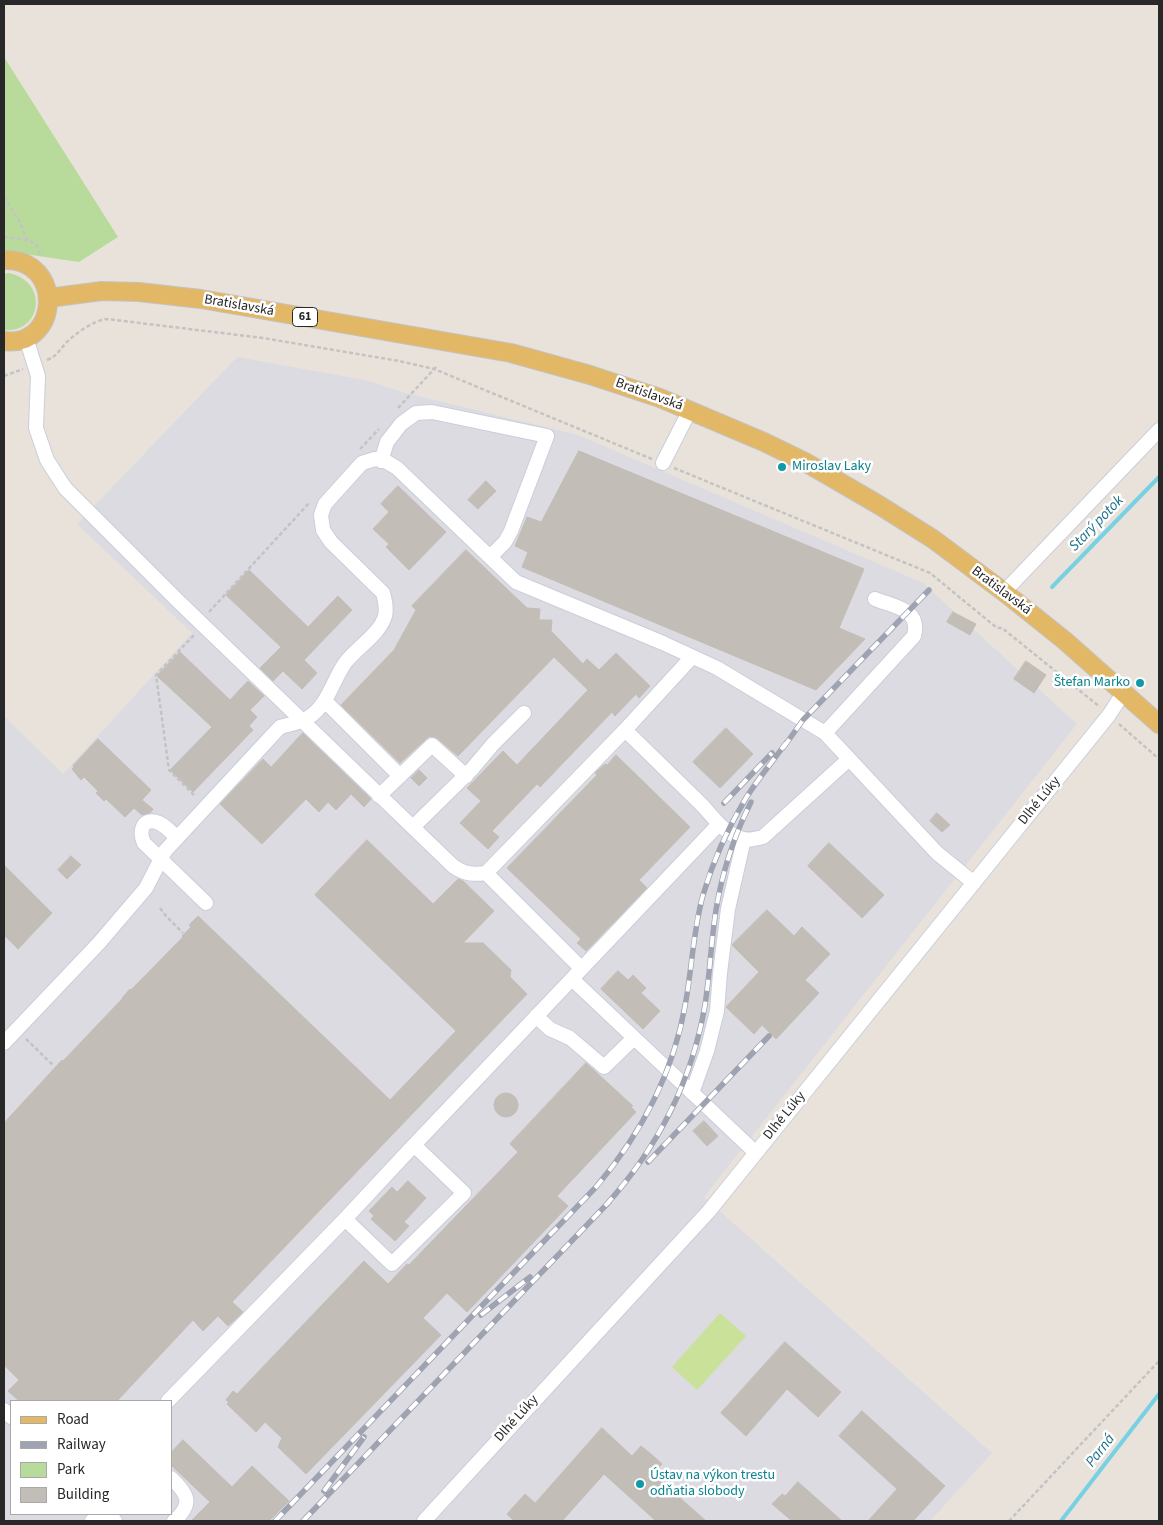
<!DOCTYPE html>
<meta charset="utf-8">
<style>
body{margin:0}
#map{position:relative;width:1163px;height:1525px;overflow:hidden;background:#e9e2db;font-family:"Source Sans 3",sans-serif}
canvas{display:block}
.frame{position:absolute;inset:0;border:5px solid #282828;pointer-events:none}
.legend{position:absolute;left:10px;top:1400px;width:162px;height:115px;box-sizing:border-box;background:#fff;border:1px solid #a9a9a9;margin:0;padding:6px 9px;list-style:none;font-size:15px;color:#282828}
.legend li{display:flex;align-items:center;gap:10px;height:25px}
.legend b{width:25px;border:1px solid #a9a9a9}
</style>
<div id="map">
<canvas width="1163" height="1525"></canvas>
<div class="frame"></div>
<ul class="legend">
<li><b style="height:6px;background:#e2b867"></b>Road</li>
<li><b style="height:6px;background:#9ea3b1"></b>Railway</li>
<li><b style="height:14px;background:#b8db9c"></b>Park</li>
<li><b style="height:14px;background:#c2bdb7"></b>Building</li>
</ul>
</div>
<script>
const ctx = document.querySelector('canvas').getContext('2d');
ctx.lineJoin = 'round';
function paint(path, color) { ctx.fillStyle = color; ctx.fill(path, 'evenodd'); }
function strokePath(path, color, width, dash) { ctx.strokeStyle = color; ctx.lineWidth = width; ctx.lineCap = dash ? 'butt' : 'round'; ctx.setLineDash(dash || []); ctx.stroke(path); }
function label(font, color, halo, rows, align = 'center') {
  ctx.font = font + ' "Source Sans 3",sans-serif'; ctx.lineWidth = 5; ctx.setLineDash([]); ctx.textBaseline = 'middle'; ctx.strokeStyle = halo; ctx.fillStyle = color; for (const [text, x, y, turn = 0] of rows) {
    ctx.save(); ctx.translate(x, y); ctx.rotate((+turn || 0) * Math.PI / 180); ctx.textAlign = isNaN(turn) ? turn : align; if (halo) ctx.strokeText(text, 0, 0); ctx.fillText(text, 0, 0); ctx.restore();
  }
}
paint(new Path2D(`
 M 237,357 L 365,380 L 402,392 L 578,435 L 923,583 L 1077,724 L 704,1197 L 992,1453 L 930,1521 L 4,1521 L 4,716 L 63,774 L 192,633 L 77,524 ZM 11,1401 L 171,1401 L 171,1514 L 11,1514 Z`), '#dcdbe2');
paint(new Path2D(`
 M 4,57 L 118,237 L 79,262 L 4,251 Z
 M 9,273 C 50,282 41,334 4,330 L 4,274 Z`), '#b8db9c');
paint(new Path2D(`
 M 720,1313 L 746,1336 L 697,1390 L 672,1367 Z`), '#cae199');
strokePath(new Path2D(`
 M 1052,587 L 1159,477
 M 1061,1521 L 1159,1394`), '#77d1e2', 4);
const building = new Path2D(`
 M 579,451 L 864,569 L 839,628 L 865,639 L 816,690 L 522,567 L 528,552 L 515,546 L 527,517 L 541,522 Z
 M 486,481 L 496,491 L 478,509 L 468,500 Z
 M 398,486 L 446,532 L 409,570 L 386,547 L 389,544 L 373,529 L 389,512 L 381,504 Z
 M 466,550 L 527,608 L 540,609 L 539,620 L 552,620 L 551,631 L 583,664 L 587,659 L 599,670 L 616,653 L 650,686 L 639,698 L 636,694 L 615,716 L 612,712 L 540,787 L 537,784 L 492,831 L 499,837 L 488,849 L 460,823 L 481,801 L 467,788 L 503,751 L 517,765 L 588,690 L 554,657 L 458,756 L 438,739 L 430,736 L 426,739 L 400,763 L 341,705 L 394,650 L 416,610 L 412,606 Z
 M 249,570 L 308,627 L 338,596 L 352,610 L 304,660 L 317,673 L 302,689 L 283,671 L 273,681 L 260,668 L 281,647 L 226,595 Z
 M 953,612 L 976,624 L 970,635 L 947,622 Z
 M 180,652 L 230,700 L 248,681 L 264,696 L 250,710 L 257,717 L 249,726 L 253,730 L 193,792 L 170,770 L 212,727 L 157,676 Z
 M 1026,661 L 1046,675 L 1034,693 L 1014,679 Z
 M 726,728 L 753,754 L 720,788 L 693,762 Z
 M 303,733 L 371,799 L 364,807 L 351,794 L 336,810 L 328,802 L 319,812 L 306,799 L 262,844 L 220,804 L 263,759 L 271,767 Z
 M 98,739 L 151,790 L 142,800 L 153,809 L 150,813 L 142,815 L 134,808 L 125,817 L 106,799 L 104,801 L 96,793 L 98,791 L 84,777 L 81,780 L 72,769 L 74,767 L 73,766 Z
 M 616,755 L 690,827 L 639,880 L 647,888 L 586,951 L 577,943 L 581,939 L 507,868 L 597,775 L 595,773 L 605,764 L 607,765 Z
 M 419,770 L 427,778 L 419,786 L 411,778 Z
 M 937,813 L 950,825 L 942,832 L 930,821 Z
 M 367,840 L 433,904 L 458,879 L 463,881 L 494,911 L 463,943 L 483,943 L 511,970 L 510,977 L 527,994 L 232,1302 L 243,1312 L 228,1326 L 218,1316 L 203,1331 L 193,1320 L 117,1401 L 19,1401 L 8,1391 L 19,1380 L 4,1365 L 4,1123 L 62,1060 L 63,1061 L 123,998 L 122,998 L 130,989 L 131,990 L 183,937 L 182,936 L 191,927 L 189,925 L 198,916 L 390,1100 L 456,1031 L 315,895 Z
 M 829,843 L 884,895 L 862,918 L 808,866 Z
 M 71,856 L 81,865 L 67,879 L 58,870 Z
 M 4,865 L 52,913 L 18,949 L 4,935 Z
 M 767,910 L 794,936 L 802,927 L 830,954 L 805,980 L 819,993 L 776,1039 L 762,1025 L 754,1034 L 726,1007 L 759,972 L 732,945 Z
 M 618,971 L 628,980 L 633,975 L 646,988 L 641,993 L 660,1011 L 643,1029 L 601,989 Z
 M 586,1063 L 633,1106 L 631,1107 L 636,1112 L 557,1196 L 568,1206 L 467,1312 L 447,1293 L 423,1318 L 441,1335 L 306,1474 L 278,1447 L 282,1438 L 265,1422 L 256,1432 L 227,1404 L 229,1402 L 226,1400 L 233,1391 L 237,1394 L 364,1261 L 388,1284 L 407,1264 L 409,1265 L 518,1152 L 510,1144 Z
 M494 1105a12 12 0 1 1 24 0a12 12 0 1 1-24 0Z
 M 704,1121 L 718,1136 L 707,1146 L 693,1131 Z
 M 408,1181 L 426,1198 L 404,1222 L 409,1226 L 395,1241 L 371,1219 L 374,1216 L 369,1211 L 392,1187 L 397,1192 Z
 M 785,1342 L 841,1392 L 818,1417 L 787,1389 L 746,1436 L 721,1413 Z
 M 862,1411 L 945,1486 L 913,1521 L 868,1521 L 897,1489 L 839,1436 Z
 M 602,1428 L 632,1456 L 641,1446 L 651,1454 L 662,1464 L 653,1474 L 706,1521 L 656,1521 L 604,1474 L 562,1521 L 514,1521 L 507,1514 L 525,1494 L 535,1503 Z
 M 183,1440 L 232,1487 L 252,1466 L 289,1501 L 269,1521 L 191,1521 L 210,1502 L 171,1465 L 171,1453 Z
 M 798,1482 L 842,1521 L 792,1521 L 772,1504 L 782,1494 L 785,1496 Z`);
paint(building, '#c2bdb7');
strokePath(building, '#c4bdb5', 1);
const minor = new Path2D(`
 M 26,338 L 38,376 L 36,428 L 47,460 L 65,488 L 177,600 L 453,866 C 464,874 473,875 486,873
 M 381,461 L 387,442 L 401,424 L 416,413 L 432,412 L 547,436 L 511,531 L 505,542 L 490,557
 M 663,463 L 690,410
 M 1004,592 L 1159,430
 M 692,657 L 625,730 C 650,754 675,779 700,803 C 713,816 722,832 740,838 C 748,841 755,839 763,837 L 849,759
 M 325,701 L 400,776
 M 825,733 L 914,636 C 921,609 895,607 875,599
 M 379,796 L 432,745 L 466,776
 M 413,827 L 472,769 L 493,744 L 524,713
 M 177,838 C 172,833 166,826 159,823 C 143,816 138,831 144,843 L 206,903
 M 581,968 L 486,873 L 625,730
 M 572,979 L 756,1153
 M 536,1016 L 550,1029 L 570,1038 L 604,1067 L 634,1038
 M 4,1043 L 99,943 L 146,888 L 165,851 L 280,727 C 290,724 301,723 309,717 C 328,705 333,680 345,663 C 356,648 380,634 385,616 C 387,608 385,600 383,593 L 331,542 L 323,530 L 321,515 L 325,504 L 362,463 L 375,459 L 387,462 L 397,468 L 516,582 L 663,643 L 717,668 L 825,733 L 937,853 L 974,883
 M 692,1093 L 707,1051 L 717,1011 L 720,973 L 728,909 L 744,839
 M 414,1145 L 719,824
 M 168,1401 L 345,1219 L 414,1145 L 464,1193 L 392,1264 L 345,1219
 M 4,1410 L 11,1417
 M 171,1478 C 189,1495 193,1504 174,1521
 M 108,1514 L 115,1521
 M 92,1521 L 100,1514
 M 424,1521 L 709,1211 L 1109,715 L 1124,692`);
const major = new Path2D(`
 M 4,260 C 65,258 60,349 4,341
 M 48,298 L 102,291 L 139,292 L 201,299 L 511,353 L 590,375 L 660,398 L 764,442 L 805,462 L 879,505 L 933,539 L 1004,592 L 1064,640 L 1159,724`);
strokePath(minor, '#c9ced9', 16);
strokePath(major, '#c3c3c3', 20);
strokePath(new Path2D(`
 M 4,197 L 18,219 L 28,240 L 36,244 L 41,256
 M 4,237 L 28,240
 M 47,360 C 57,356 58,352 65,344 C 73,335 94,320 107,319 L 263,338 L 399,361 L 434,369 L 652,459
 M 4,376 L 23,369
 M 398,408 L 437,366
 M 360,449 L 379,429
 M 674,468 L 930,573 L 997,628 L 1002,628 L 1100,707
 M 209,612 L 310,502
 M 1119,724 L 1159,759
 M 194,795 L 169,770 L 156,675 L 195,634
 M 160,908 L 166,916 L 183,933
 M 26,1039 L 54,1066
 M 1009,1521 L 1159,1361`), '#c3c3c3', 2.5, [4, 2.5]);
strokePath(minor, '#fff', 14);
strokePath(major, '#e2b867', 18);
const rail = new Path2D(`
 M 783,748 L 803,720 L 929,590
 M 724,803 L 772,753
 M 648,1162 L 769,1036
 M 605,1206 C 657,1149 692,1081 705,1005 C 710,973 711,942 716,910 C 722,873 734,836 751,802
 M 481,1315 L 530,1277
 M 324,1491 L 364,1437
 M 275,1521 L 596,1187 C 640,1135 673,1074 685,1006 C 692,969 693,931 703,895 C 713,861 728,828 746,798 C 758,779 773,761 786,743
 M 303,1521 L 609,1202`);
strokePath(rail, '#9ea3b1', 5.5);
strokePath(rail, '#fff', 4, [11]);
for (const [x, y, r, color] of [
 [782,467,5,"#0f9aa8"],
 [1140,683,5,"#0f9aa8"],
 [640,1484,5,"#0f9aa8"]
]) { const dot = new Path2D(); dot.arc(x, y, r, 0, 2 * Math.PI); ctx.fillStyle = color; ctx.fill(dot); strokePath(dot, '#fff', 2); }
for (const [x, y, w] of [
 [305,317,25]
]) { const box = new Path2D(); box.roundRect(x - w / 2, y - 9.5, w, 19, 4); ctx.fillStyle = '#fff'; ctx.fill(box); strokePath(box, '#282828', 1); }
label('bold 12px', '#282828', null, [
 ["61",305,317]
]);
label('14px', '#282828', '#fff', [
 ["Bratislavská",239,306,10],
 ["Bratislavská",649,395,20],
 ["Bratislavská",1001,591,37],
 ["Dlhé Lúky",1040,801,-51],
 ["Dlhé Lúky",785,1116,-51],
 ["Dlhé Lúky",517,1419,-48]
]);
label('14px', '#0d838f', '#fff', [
 ["Miroslav Laky",792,467],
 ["Štefan Marko",1130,683,"right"],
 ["Ústav na výkon trestu",650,1476],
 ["odňatia slobody",650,1492]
], 'left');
label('italic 15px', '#1a708a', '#fff', [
 ["Starý potok",1097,524,-46],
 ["Parná",1101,1451,-52]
]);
</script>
